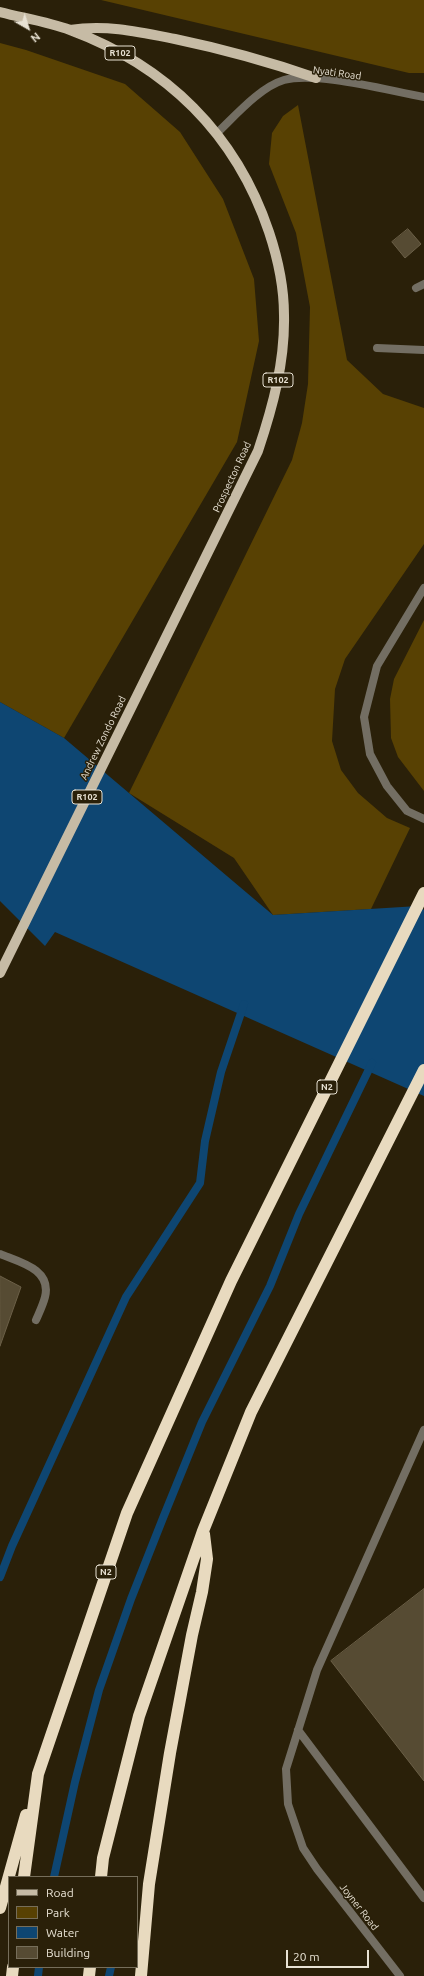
<!DOCTYPE html>
<style>
body{margin:0}
#map{position:relative;width:424px;height:1976px;overflow:hidden;background:#2a2009;font-family:Ubuntu,sans-serif}
canvas{display:block}
.legend{position:absolute;left:8px;top:1876px;width:130px;height:92px;box-sizing:border-box;background:#2a2009;border:1px solid #766e5a;margin:0;padding:5px 7px;list-style:none;font-size:12px;color:#e8e2d4}
.legend li{display:flex;align-items:center;gap:8px;height:20px}
.legend b{width:20px;border:1px solid #766e5a}
.north{position:absolute;left:8px;top:8px;width:40px;height:40px;-webkit-text-stroke:3px #2a2009;paint-order:stroke;rotate:141deg;font-size:11px;font-weight:700;line-height:16px;text-align:center;color:#e8e2d4}
.north::after{content:'';display:block;margin:auto;width:14px;height:18px;background:#e8e2d4;clip-path:polygon(50% 0,100% 100%,50% 72%,0 100%)}
.scale{position:absolute;left:286px;top:1950px;width:83px;height:18px;box-sizing:border-box;border:2px solid #e8e2d4;border-top:0;padding-left:5px;font-size:12px;line-height:14px;white-space:nowrap;color:#e8e2d4;-webkit-text-stroke:3px #2a2009;paint-order:stroke}
</style>
<div id="map">
<canvas width="424" height="1976"></canvas>
<ul class="legend">
<li><b style="height:5px;background:#c6bba5"></b>Road</li>
<li><b style="height:11px;background:#584103"></b>Park</li>
<li><b style="height:11px;background:#0e4672"></b>Water</li>
<li><b style="height:11px;background:#564b33"></b>Building</li>
</ul>
<div class="north">N</div>
<div class="scale">20 m</div>
</div>
<script>
const ctx = document.querySelector('canvas').getContext('2d');
ctx.lineJoin = 'round';
function paint(path, color) { ctx.fillStyle = color; ctx.fill(path, 'evenodd'); }
function strokePath(path, color, width, dash) { ctx.strokeStyle = color; ctx.lineWidth = width; ctx.lineCap = dash ? 'butt' : 'round'; ctx.setLineDash(dash || []); ctx.stroke(path); }
function label(font, color, halo, rows, align = 'center') {
  ctx.font = font + ' Ubuntu,sans-serif'; ctx.lineWidth = 3; ctx.setLineDash([]); ctx.textBaseline = 'middle'; ctx.strokeStyle = halo; ctx.fillStyle = color; for (const [text, x, y, turn = 0] of rows) {
    ctx.save(); ctx.translate(x, y); ctx.rotate((+turn || 0) * Math.PI / 180); ctx.textAlign = isNaN(turn) ? turn : align; if (halo) ctx.strokeText(text, 0, 0); ctx.fillText(text, 0, 0); ctx.restore();
  }
}
paint(new Path2D(`
 M 101,0 L 424,0 L 424,73 L 409,73 Z
 M 0,43 L 26,50 L 125,84 L 180,132 L 223,199 L 254,279 L 259,341 L 237,442 L 64,738 L 0,702 Z
 M 298,105 L 347,360 L 383,394 L 424,408 L 424,544 L 345,659 L 335,689 L 332,741 L 341,770 L 358,793 L 387,818 L 410,828 L 371,909 L 273,915 L 234,858 L 129,793 L 292,460 L 302,423 L 308,384 L 310,307 L 296,233 L 269,164 L 272,133 L 283,116 Z
 M 424,620 L 424,791 L 398,757 L 391,738 L 390,699 L 394,679 Z`), '#584103');
paint(new Path2D(`
 M 0,702 L 64,738 L 273,915 L 418,906 L 424,910 L 424,1096 L 55,932 L 45,946 L 0,901 Z`), '#0e4672');
strokePath(new Path2D(`
 M 0,1577 L 12,1546 L 126,1297 L 200,1183 L 205,1141 L 221,1072 L 244,1004
 M 54,1877 L 75,1782 L 99,1690 L 131,1599 L 163,1518 L 202,1422 L 270,1286 L 299,1214 L 372,1063
 M 38,1976 L 39,1967
 M 109,1976 L 111,1967`), '#0e4672', 8);
const building = new Path2D(`
 M 408,229 L 421,244 L 405,258 L 392,242 Z
 M 0,1276 L 21,1287 L 0,1346 Z
 M 424,1589 L 424,1781 L 331,1661 Z`);
paint(building, '#564b33');
strokePath(building, '#6c6048', 1);
strokePath(new Path2D(`
 M 217,133 C 235,116 260,87 284,80 C 317,71 389,91 424,97
 M 416,288 L 424,284
 M 377,348 L 424,350
 M 424,588 L 377,666 L 364,717 L 370,754 L 387,786 L 407,811 L 424,819
 M 0,1254 C 19,1262 52,1269 45,1297 C 43,1305 39,1313 36,1320
 M 298,1730 L 424,1898
 M 400,1976 L 317,1869 L 303,1848 L 288,1804 L 286,1769 L 317,1670 L 424,1430`), '#736e63', 8);
strokePath(new Path2D(`
 M 0,12 C 23,18 48,22 70,30 C 167,66 236,134 269,232 C 278,259 284,287 284,315 C 285,362 273,406 258,451 L 0,973
 M 70,30 C 106,24 140,32 175,39 C 223,49 270,62 316,78`), '#c6bba5', 10);
strokePath(new Path2D(`
 M 24,1877 L 38,1774 L 127,1513 L 231,1281 L 424,893
 M 101,1877 L 103,1858 L 139,1716 L 203,1531 L 251,1412 L 424,1070
 M 0,1908 L 26,1815
 M 12,1976 L 13,1967
 M 89,1976 L 90,1967
 M 141,1976 L 149,1884 L 170,1753 L 192,1635 L 202,1592 L 207,1559 L 204,1534`), '#e8dabf', 12);
for (const [x, y, w] of [
 [120,53,30],
 [278,380,30],
 [87,797,30],
 [327,1087,20],
 [106,1572,20]
]) { const box = new Path2D(); box.roundRect(x - w / 2, y - 7, w, 14, 3); ctx.fillStyle = '#2a2009'; ctx.fill(box); strokePath(box, '#e8e2d4', 1); }
label('bold 9px', '#e8e2d4', null, [
 ["R102",120,53],
 ["R102",278,380],
 ["R102",87,797],
 ["N2",327,1087],
 ["N2",106,1572]
]);
label('10px', '#e8e2d4', '#2a2009', [
 ["Nyati Road",337,73,8],
 ["Prospecton Road",232,477,-65],
 ["Andrew Zondo Road",103,738,-64],
 ["Joyner Road",359,1907,52]
]);
</script>
